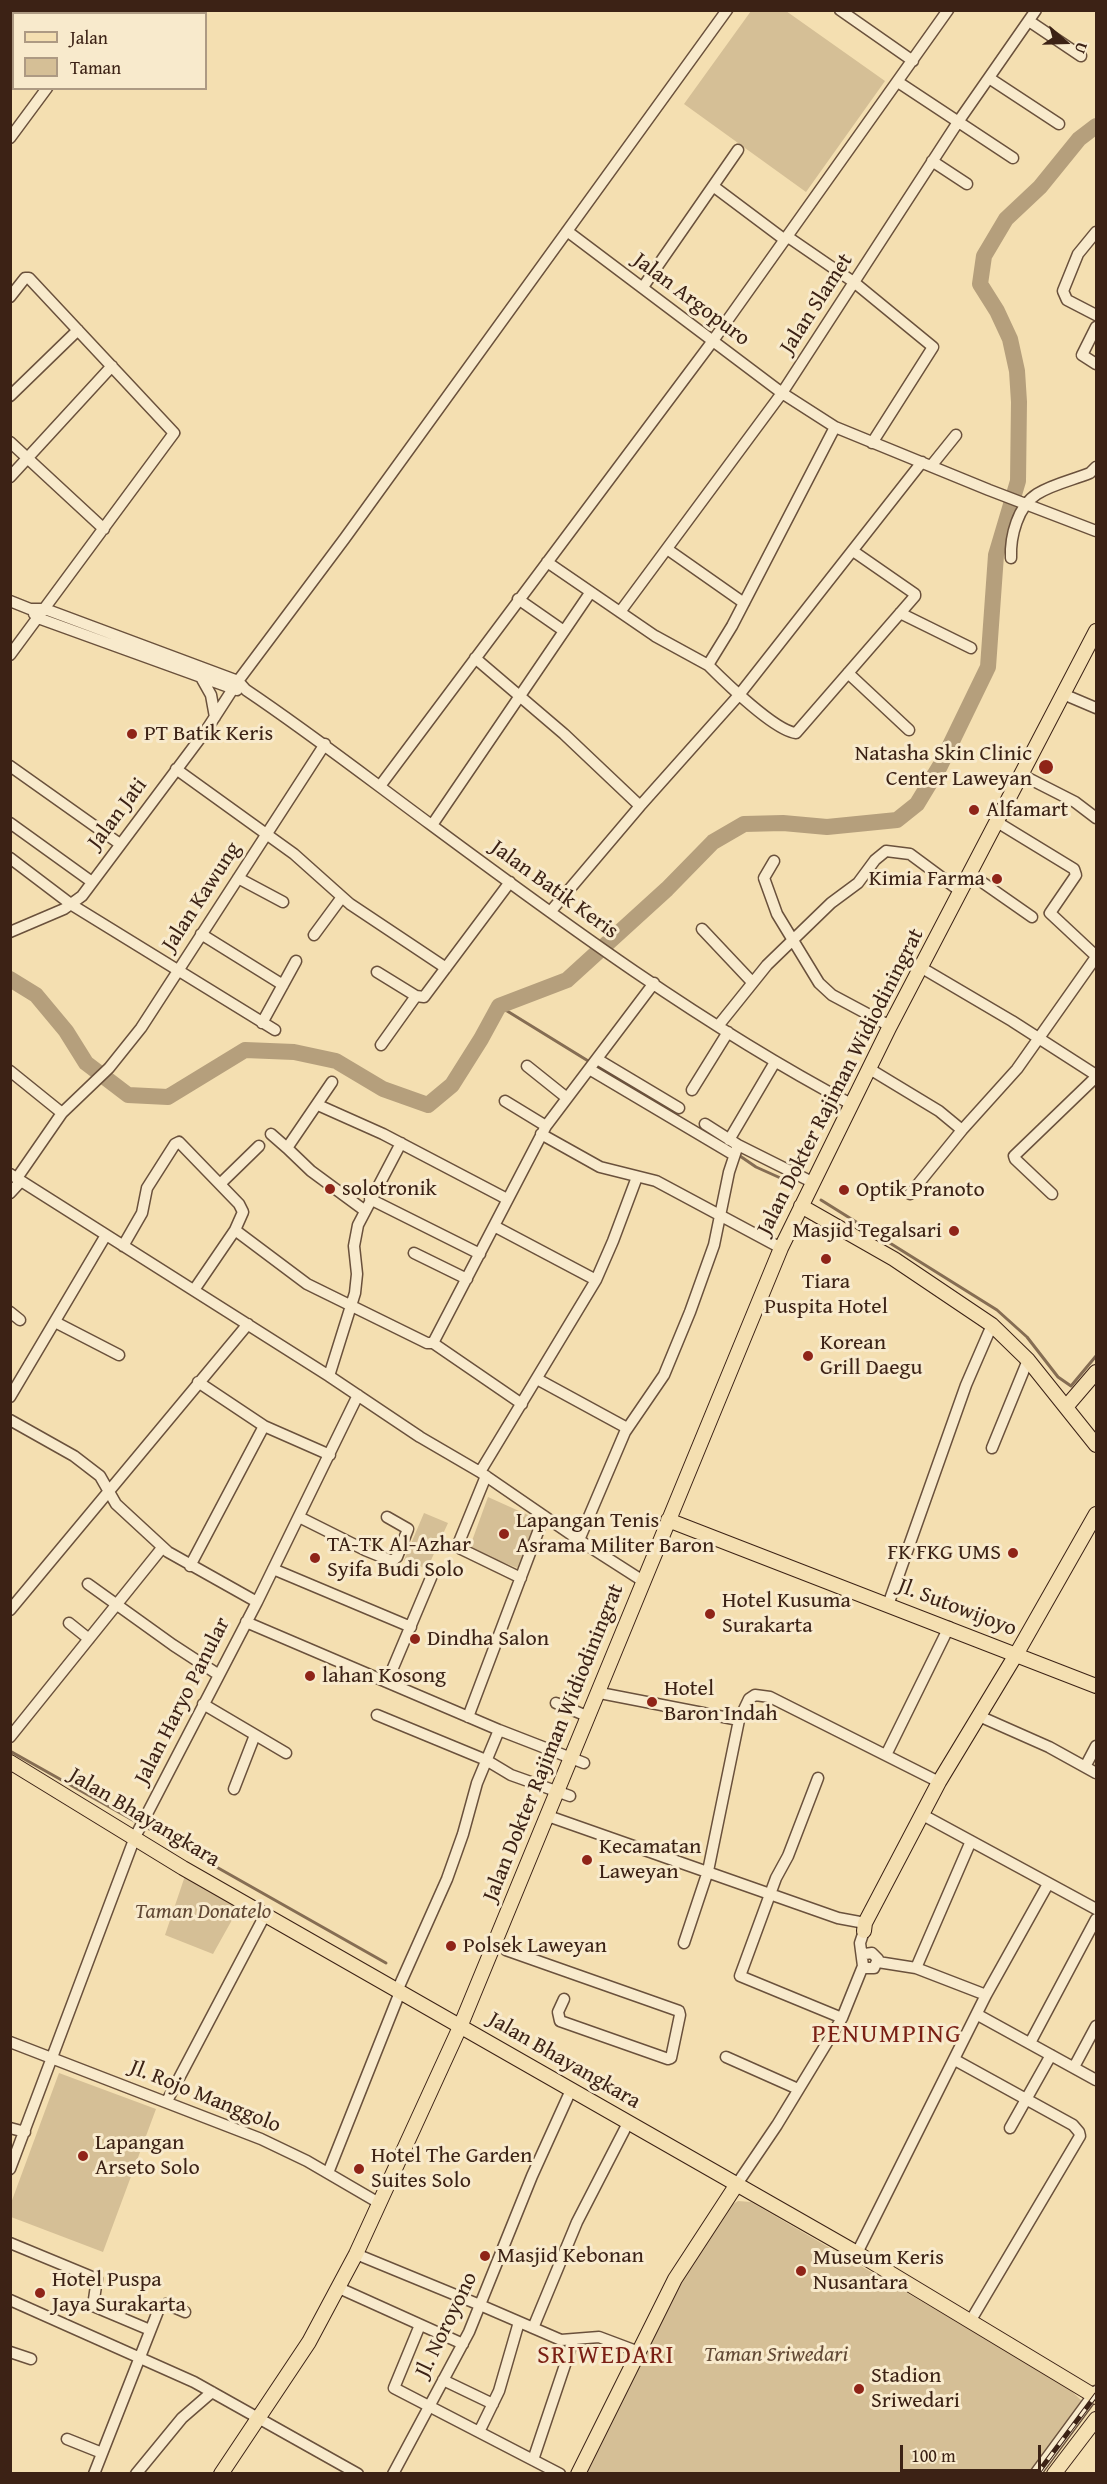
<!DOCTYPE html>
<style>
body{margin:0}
#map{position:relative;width:1107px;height:2484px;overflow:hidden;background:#f4dfb1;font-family:"Gentium Book Plus",serif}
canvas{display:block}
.frame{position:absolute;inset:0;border:12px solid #3c2215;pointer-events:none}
.legend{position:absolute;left:12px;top:12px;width:195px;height:78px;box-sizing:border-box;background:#f8eacc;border:2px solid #ad9a83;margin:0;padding:8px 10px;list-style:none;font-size:18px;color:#3c2215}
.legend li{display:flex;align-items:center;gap:12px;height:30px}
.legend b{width:30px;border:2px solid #ad9a83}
.north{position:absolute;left:1035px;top:12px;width:60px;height:60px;-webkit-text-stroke:4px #f8eacc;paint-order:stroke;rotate:110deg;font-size:16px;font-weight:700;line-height:24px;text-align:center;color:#3c2215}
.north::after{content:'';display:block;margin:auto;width:21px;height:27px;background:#3c2215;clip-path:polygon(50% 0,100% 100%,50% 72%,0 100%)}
.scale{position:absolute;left:900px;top:2445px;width:141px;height:27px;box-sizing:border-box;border:3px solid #3c2215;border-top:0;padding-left:8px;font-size:18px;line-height:21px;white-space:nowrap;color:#3c2215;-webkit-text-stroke:4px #f8eacc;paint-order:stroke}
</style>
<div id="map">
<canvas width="1107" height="2484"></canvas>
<div class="frame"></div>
<ul class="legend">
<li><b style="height:8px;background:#f4dfb1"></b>Jalan</li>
<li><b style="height:16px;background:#d5bf96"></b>Taman</li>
</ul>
<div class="north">U</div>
<div class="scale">100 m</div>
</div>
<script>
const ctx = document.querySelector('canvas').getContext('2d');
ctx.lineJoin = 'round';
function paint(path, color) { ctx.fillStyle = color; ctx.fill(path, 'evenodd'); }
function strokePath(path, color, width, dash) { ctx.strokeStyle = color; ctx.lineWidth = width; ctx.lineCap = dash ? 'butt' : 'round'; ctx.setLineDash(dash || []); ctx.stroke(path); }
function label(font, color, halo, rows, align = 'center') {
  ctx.font = font + ' "Gentium Book Plus",serif'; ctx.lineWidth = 6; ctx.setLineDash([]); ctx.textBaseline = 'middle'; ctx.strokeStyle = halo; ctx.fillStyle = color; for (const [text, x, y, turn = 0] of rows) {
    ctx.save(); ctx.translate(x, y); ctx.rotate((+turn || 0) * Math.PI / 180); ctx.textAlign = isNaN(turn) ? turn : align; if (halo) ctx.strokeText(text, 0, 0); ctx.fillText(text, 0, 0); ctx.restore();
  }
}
paint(new Path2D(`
 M 751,11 L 786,11 L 885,81 L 806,192 L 684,104 Z
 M 488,1497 L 539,1520 L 520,1569 L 469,1549 Z
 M 424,1513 L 448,1523 L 427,1569 L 404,1560 Z
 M 187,1870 L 242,1902 L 213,1954 L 165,1935 Z
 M 59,2073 L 156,2109 L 103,2252 L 11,2217 L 11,2203 Z
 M 738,2201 L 751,2202 L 1065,2385 L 1081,2400 L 1082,2405 L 1031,2473 L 583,2474 L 688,2268 L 728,2207 Z`), '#d5bf96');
strokePath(new Path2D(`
 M 499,1006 L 658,1104
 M 737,1154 L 756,1167 L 796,1185
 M 821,1200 L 997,1310 L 1027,1337 L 1058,1377 L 1071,1386 L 1096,1356
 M 10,1751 L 138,1823
 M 144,1826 L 386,1963`), '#856d53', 3);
strokePath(new Path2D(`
 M 10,979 L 36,995 L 66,1031 L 86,1063 L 128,1095 L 168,1097 L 245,1050 L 294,1052 L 336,1061 L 383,1089 L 428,1105 L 452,1085 L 481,1039 L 499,1006 L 567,980 L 667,889 L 713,842 L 744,824 L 783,823 L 827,827 L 897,820 L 917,804 L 940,766 L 988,667 L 996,555 L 1018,481 L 1019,402 L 1017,371 L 1010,339 L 997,311 L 980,284 L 984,256 L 1006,219 L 1040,187 L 1079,139 L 1096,126`), '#b59f7c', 16);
const minor = new Path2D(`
 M 840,10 L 913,61
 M 10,13 L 14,16
 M 105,14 L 107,10
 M 1029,21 L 1081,56
 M 989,78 L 1059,124
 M 898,82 L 1013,158
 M 10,138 L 47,88
 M 932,161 L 967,184
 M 713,186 L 785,240
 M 567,231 L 782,393 L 835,427 L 989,490 L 1096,531
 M 1096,232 L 1078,254 L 1063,291 L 1067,300 L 1096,315
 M 788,237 L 855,283 L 933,347 L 872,443
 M 643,287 L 738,150
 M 10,297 L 25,278 L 29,278 L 174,433 L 10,655
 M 1096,327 L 1082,355 L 1096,364
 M 10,396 L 78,330
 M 10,442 L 104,529
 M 931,466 L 956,435
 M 10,477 L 112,366
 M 667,549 L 744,603
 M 1011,558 C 1010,536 1018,506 1037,494 C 1053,484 1073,480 1090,473 L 1096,467
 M 547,562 L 655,636 L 708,665 L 732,626 L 835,427
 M 518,599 L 564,631
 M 10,601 L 30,609 L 45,609 L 238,681 L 246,690 C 310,733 369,779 430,824 C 565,924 702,1025 851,1104
 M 620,612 L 782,393 L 958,122 L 1036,10
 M 900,613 L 971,648
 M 34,614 L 38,618 L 237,690
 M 475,658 L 564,734 L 640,806
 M 708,665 C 724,681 775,731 796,733 L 915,596 L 915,594 L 853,551
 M 848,673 L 909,730
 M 202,679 L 211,695 L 215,717
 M 1063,694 L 1096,708
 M 10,766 L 120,844
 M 176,769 L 294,854 L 350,904 L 446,968
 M 1022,775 L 1075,802 L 1096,818
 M 380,786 L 712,342 L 948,10
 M 997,822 L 1074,869 L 1076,875 L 1050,913 L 1096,956
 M 10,823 L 92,882
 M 432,825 L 590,593
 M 10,858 L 72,905 L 275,1030
 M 774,861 L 764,878 L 777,914 L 819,983 L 832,995 L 890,1026
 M 969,873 L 1032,917
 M 238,878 L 283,902
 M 551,911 L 640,806 L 739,695 L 922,462
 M 702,929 L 752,982
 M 10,932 L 64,909 L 82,896 L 207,729 L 238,681 L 345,538 L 727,10
 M 201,934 L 283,985
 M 314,935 L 342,897
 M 922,968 L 1012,1021 L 1096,1075
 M 377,972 L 416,996 L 424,997 L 510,882
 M 262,1023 L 296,961
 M 718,1026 L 767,965 L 831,903 L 858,883 L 875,860 L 886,851 L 910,854 L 960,891
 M 381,1045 L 416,996
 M 597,1059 L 679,1108
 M 527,1066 L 567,1098
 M 868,1068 L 939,1111 L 962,1130
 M 589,1069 L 734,1155
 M 10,1071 L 62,1113
 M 332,1082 L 287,1148 L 311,1171 L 364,1210
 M 692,1090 L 728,1032
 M 505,1101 L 546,1126
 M 318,1105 L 383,1134 L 507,1199
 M 705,1124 L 738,1145 L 812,1182
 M 271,1134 L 287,1148
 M 541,1134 L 600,1167 L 656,1181 L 781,1248
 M 729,1140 L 775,1062
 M 10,1174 L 329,1376 L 420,1437 L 480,1472 L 579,1540 L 643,1581
 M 17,1178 L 62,1113 L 109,1068 L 141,1028 L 325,744
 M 220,1184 L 259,1146
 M 10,1193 L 21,1181
 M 910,1194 L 962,1130 L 1017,1069 L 1096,957
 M 1052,1194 L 1015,1159 L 1014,1156 L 1096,1077
 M 370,1199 L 480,1254
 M 494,1226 L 596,1280
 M 235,1230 L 307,1284 L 427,1343 L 433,1343 L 546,1126 L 654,983
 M 123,1246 L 142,1213 L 147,1188 L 175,1144 L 179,1142 L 239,1204 L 243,1212 L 235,1230 L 194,1290
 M 414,1253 L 467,1279
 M 10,1312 L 20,1320
 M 55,1322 L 119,1355
 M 433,1343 L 522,1404
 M 329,1376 L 355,1293 L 357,1274 L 354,1246 L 358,1225 L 401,1143
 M 537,1379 L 627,1428
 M 198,1382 L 264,1426 L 330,1455
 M 10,1397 L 106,1235
 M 10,1420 L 74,1456 L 100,1476 L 116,1504 L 168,1552 L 257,1602
 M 992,1448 L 1028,1360
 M 480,1472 L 596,1280 L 613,1241 L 637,1177
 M 486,1476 L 457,1547 L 521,1578
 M 299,1517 L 365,1550 L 392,1561 L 397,1557 L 408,1529 L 387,1517
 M 579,1540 L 625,1432 L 664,1375 L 690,1312 L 714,1245 L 729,1172 L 738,1145
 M 190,1566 L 264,1426
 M 273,1569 L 411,1627
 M 88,1584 L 173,1645 L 219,1675
 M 888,1605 L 966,1385 L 992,1325
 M 10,1610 L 248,1324
 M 246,1622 L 499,1730 L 584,1763
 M 69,1623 L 89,1639
 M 387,1682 L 433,1573
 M 600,1693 L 739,1720
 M 556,1703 L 589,1717
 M 203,1704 L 286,1753
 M 377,1715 L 486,1760 L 511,1775 L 570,1796
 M 979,1716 L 1049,1747 L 1096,1773
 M 468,1717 L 544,1516
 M 10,1737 L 162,1548
 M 886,1755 L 949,1627
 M 1085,1767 L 1096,1746
 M 818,1778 L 788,1856 L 776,1878 L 740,1976 L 842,2018
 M 234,1789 L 255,1735
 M 921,1814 L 1096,1909
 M 548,1816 L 838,1918 L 865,1923
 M 684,1943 L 708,1871 L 739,1720 L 749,1699 L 755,1695 L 770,1697 L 939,1782
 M 506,1950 L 679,2011 L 680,2015 L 671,2058 L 668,2059 L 560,2021 L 558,2012 L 564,1999
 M 862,1957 L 865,1954 L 872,1953 L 878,1959 L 874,1968 L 867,1968 L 863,1966
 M 878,1962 L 916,1968 L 986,1995
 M 916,1968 L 971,1841
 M 397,1991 L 447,1879 L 463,1834 L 477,1783 L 499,1730
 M 978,2015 L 1096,2080
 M 10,2042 L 261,2139 L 307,2161 L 379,2203
 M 1030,2043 L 1096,1919
 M 726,2057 L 798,2089
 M 955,2060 L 1073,2125 L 1079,2132 L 1080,2136 L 971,2320
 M 1074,2067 L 1096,2026
 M 167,2101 L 265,1915
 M 10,2128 L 25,2132
 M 1010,2128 L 1051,2055
 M 10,2169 L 135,1837 L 257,1602 L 358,1395
 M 328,2173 L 400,1992
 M 737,2184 L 777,2125 L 842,2018 L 863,1966 L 860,1943 L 864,1931
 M 10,2243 L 97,2279 L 93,2306 L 150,2330
 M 857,2253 L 986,1995 L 1048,1884
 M 356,2254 L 480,2305
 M 339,2288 L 463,2344
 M 10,2300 L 194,2382 L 358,2474
 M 480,2305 L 561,2340 L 599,2337 L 639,2352
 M 420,2325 L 394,2388 L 560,2474
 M 533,2328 L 577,2222 L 628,2123
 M 10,2352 L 31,2359
 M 443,2380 L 493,2404
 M 479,2432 L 499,2391 L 519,2322
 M 67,2439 L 102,2453
 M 533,2460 L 573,2341
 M 94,2474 L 160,2306 L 166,2304 L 185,2312
 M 136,2474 L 182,2418 L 212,2392
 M 393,2474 L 469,2332 L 532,2176 L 571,2090
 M 1035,2474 L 1096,2391`);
const major = new Path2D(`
 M 801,1206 L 894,1259 L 992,1325 L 1028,1360 L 1096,1445
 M 1066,1407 L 1096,1372
 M 668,1520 L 1096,1686
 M 10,1762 L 183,1868 L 857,2253 L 1096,2397
 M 864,1931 L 865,1923 L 939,1782 L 1017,1653 L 1096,1514
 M 221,2474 L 309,2342 L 356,2254 L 460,2027 L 781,1248 L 890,1026 L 1096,631
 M 578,2474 L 675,2279 L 737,2184
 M 1054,2474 L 1096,2419`);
strokePath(minor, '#6a513c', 13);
strokePath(major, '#3c2215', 16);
strokePath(minor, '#f8eacc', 10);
strokePath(major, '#f4dfb1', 14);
const rail = new Path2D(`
 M 1037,2474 L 1096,2395`);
strokePath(rail, '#3c2215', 5);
strokePath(rail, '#f8eacc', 3, [9]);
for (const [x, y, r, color] of [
 [132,734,6,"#8f2418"],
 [1046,767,8,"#8f2418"],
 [974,810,6,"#8f2418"],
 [997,879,6,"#8f2418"],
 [330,1189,6,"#8f2418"],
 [844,1190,6,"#8f2418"],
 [954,1231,6,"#8f2418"],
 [826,1259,6,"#8f2418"],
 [808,1356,6,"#8f2418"],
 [504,1534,6,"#8f2418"],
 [1013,1553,6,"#8f2418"],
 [315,1558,6,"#8f2418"],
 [710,1614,6,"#8f2418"],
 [415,1639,6,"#8f2418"],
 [310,1676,6,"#8f2418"],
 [652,1702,6,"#8f2418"],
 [587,1860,6,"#8f2418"],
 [451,1946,6,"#8f2418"],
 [83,2156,6,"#8f2418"],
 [359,2169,6,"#8f2418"],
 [485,2256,6,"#8f2418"],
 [801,2271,6,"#8f2418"],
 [40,2293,6,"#8f2418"],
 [859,2389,6,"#8f2418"]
]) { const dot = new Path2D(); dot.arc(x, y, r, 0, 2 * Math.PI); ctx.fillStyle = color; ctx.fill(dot); strokePath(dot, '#f8eacc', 2); }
label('22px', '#3c2215', '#f8eacc', [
 ["Jalan Argopuro",691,300,37],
 ["Jalan Slamet",817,304,-57],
 ["Jalan Jati",118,814,-53],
 ["Jalan Batik Keris",554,890,36],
 ["Jalan Kawung",202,897,-57],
 ["Jalan Dokter Rajiman Widiodiningrat",841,1082,-63],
 ["Jl. Sutowijoyo",957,1608,21],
 ["Jalan Haryo Panular",183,1701,-63],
 ["Jalan Dokter Rajiman Widiodiningrat",554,1743,-68],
 ["Jalan Bhayangkara",144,1818,31],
 ["Jalan Bhayangkara",564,2061,30],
 ["Jl. Rojo Manggolo",205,2097,22],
 ["Jl. Noroyono",447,2325,-64]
]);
label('22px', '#3c2215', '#f8eacc', [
 ["PT Batik Keris",144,734],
 ["Natasha Skin Clinic",1032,754,"right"],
 ["Center Laweyan",1032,779,"right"],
 ["Alfamart",986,810],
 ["Kimia Farma",985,879,"right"],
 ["solotronik",342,1189],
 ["Optik Pranoto",856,1190],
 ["Masjid Tegalsari",942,1231,"right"],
 ["Tiara",826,1282,"center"],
 ["Puspita Hotel",826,1307,"center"],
 ["Korean",820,1343],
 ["Grill Daegu",820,1368],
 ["Lapangan Tenis",516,1521],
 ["Asrama Militer Baron",516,1546],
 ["TA-TK Al-Azhar",327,1545],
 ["Syifa Budi Solo",327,1570],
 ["FK FKG UMS",1001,1553,"right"],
 ["Hotel Kusuma",722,1601],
 ["Surakarta",722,1626],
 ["Dindha Salon",427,1639],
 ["lahan Kosong",322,1676],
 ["Hotel",664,1689],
 ["Baron Indah",664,1714],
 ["Kecamatan",599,1847],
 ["Laweyan",599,1872],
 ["Polsek Laweyan",463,1946],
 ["Lapangan",95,2143],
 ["Arseto Solo",95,2168],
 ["Hotel The Garden",371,2156],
 ["Suites Solo",371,2181],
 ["Masjid Kebonan",497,2256],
 ["Museum Keris",813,2258],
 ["Nusantara",813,2283],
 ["Hotel Puspa",52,2280],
 ["Jaya Surakarta",52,2305],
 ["Stadion",871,2376],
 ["Sriwedari",871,2401]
], 'left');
label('italic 22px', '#624935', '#f8eacc', [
 ["Taman Donatelo",203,1912],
 ["Taman Sriwedari",776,2355]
]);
ctx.letterSpacing = '1.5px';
label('26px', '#7a1f14', '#f8eacc', [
 ["PENUMPING",887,2035],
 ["SRIWEDARI",606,2356]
]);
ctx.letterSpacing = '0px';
</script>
